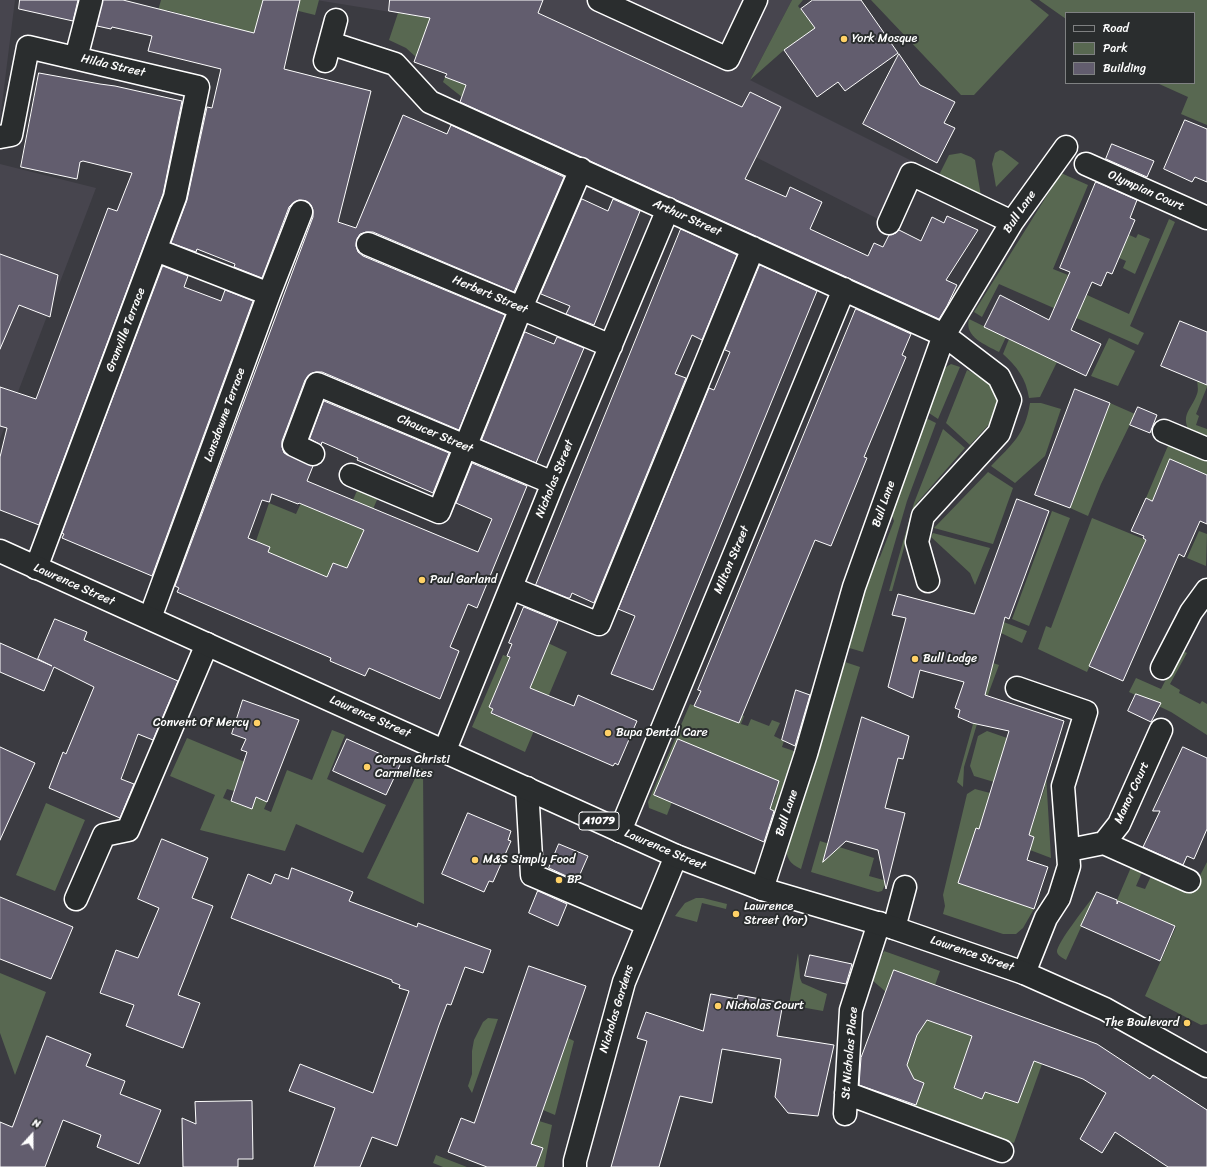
<!DOCTYPE html>
<style>
body{margin:0}
#map{position:relative;width:1207px;height:1167px;overflow:hidden;background:#3b3b41;font-family:Sriracha,sans-serif}
canvas{display:block}
.legend{position:absolute;left:1065px;top:12px;width:130px;height:72px;box-sizing:border-box;background:#2a2d2e;border:1px solid #7f8182;margin:0;padding:5px 7px;list-style:none;font-size:12px;color:#fff}
.legend li{display:flex;align-items:center;gap:8px;height:20px}
.legend b{width:20px;border:1px solid #7f8182}
.north{position:absolute;left:12px;top:1115px;width:40px;height:40px;-webkit-text-stroke:3px #2a2d2e;paint-order:stroke;rotate:21deg;font-size:11px;font-weight:700;line-height:16px;text-align:center;color:#fff}
.north::after{content:'';display:block;margin:auto;width:14px;height:18px;background:#fff;clip-path:polygon(50% 0,100% 100%,50% 72%,0 100%)}
</style>
<div id="map">
<canvas width="1207" height="1167"></canvas>
<ul class="legend">
<li><b style="height:5px;background:#2a2d2e"></b>Road</li>
<li><b style="height:11px;background:#586851"></b>Park</li>
<li><b style="height:11px;background:#625d6e"></b>Building</li>
</ul>
<div class="north">N</div>
</div>
<script>
const ctx = document.querySelector('canvas').getContext('2d');
ctx.lineJoin = 'round';
function paint(path, color) { ctx.fillStyle = color; ctx.fill(path, 'evenodd'); }
function strokePath(path, color, width, dash) { ctx.strokeStyle = color; ctx.lineWidth = width; ctx.lineCap = dash ? 'butt' : 'round'; ctx.setLineDash(dash || []); ctx.stroke(path); }
function label(font, color, halo, rows, align = 'center') {
  ctx.font = font + ' Sriracha,sans-serif'; ctx.lineWidth = 4; ctx.setLineDash([]); ctx.textBaseline = 'middle'; ctx.strokeStyle = halo; ctx.fillStyle = color; for (const [text, x, y, turn = 0] of rows) {
    ctx.save(); ctx.translate(x, y); ctx.rotate((+turn || 0) * Math.PI / 180); ctx.textAlign = isNaN(turn) ? turn : align; if (halo) ctx.strokeText(text, 0, 0); ctx.fillText(text, 0, 0); ctx.restore();
  }
}
paint(new Path2D(`
 M 0,0 L 15,0 L 0,120 Z
 M 316,0 L 792,0 L 750,80 L 912,161 L 882,221 L 718,138 L 446,21 Z
 M 0,164 L 96,188 L 0,439 Z`), '#47454e');
paint(new Path2D(`
 M 161,0 L 319,0 L 315,15 L 262,2 L 252,58 L 217,33 L 220,24 L 202,19 L 199,29 L 182,25 L 184,15 L 167,10 L 165,20 L 156,18 Z
 M 792,0 L 803,0 L 798,6 L 815,28 L 784,50 L 750,80 Z
 M 871,0 L 1030,0 L 1049,15 L 974,95 L 961,95 Z
 M 1039,0 L 1207,0 L 1207,125 L 1181,114 L 1188,97 L 1157,83 L 1194,83 L 1194,13 L 1066,13 L 1066,19 Z
 M 398,13 L 446,21 L 416,57 L 406,48 L 389,40 Z
 M 477,61 L 462,97 L 443,82 L 445,77 Z
 M 1000,150 L 1003,151 L 1019,163 L 996,187 L 992,164 L 995,153 Z
 M 961,153 L 971,157 L 975,160 L 981,196 L 939,175 L 949,155 Z
 M 1061,173 L 1088,185 L 1053,269 L 1068,275 L 1060,295 L 1082,305 L 1087,295 L 1129,314 L 1169,219 L 1175,222 L 1130,326 L 1144,333 L 1138,345 L 999,284 L 982,317 L 974,312 Z
 M 1127,234 L 1136,238 L 1138,234 L 1150,239 L 1135,274 L 1123,268 L 1126,261 L 1117,257 Z
 M 969,319 L 1006,337 L 999,352 C 986,345 964,337 969,319 Z
 M 1109,338 L 1135,351 L 1118,386 L 1091,376 Z
 M 1009,339 L 1057,362 L 1040,397 L 1029,398 C 1026,378 1017,367 1003,354 Z
 M 951,364 L 960,367 L 938,419 L 926,411 L 941,370 Z
 M 967,370 C 984,379 990,381 999,399 L 992,421 L 970,445 L 946,423 Z
 M 1197,378 L 1207,382 L 1207,387 L 1196,414 L 1199,416 L 1196,425 L 1207,429 L 1207,441 L 1190,433 C 1180,414 1191,411 1197,394 C 1199,390 1197,383 1197,378 Z
 M 1030,403 L 1041,403 L 1061,409 L 1045,456 L 1015,483 L 991,466 C 1012,444 1025,435 1030,403 Z
 M 1110,403 L 1135,414 L 1101,484 L 1088,516 L 1070,508 Z
 M 924,417 L 936,423 L 907,501 L 863,652 L 846,647 L 869,570 L 880,557 L 894,521 L 889,508 Z
 M 943,429 L 965,448 L 916,504 L 892,591 L 889,591 L 914,503 Z
 M 1170,441 L 1207,457 L 1207,475 L 1170,459 L 1152,501 L 1146,498 Z
 M 988,472 L 1013,488 L 993,544 L 934,528 Z
 M 359,486 L 379,495 L 348,568 L 333,563 L 312,610 L 253,587 L 256,541 L 269,503 L 296,514 L 301,503 L 341,521 L 350,499 L 353,500 Z
 M 1052,511 L 1070,518 L 1029,626 L 1012,619 Z
 M 1092,518 L 1146,540 L 1087,672 L 1038,649 L 1046,626 L 1051,628 Z
 M 1199,531 L 1207,534 L 1206,566 L 1187,558 Z
 M 933,533 L 990,548 L 975,585 L 970,573 L 931,537 Z
 M 965,611 L 974,614 L 975,611 L 1027,631 L 1022,643 L 1001,633 L 960,632 Z
 M 548,643 L 567,652 L 525,752 L 472,727 L 503,655 L 523,662 ZM 489,707 L 527,722 L 525,727 L 491,714 L 493,709 Z
 M 1181,650 L 1187,653 L 1170,684 L 1180,690 L 1179,693 L 1200,704 L 1202,701 L 1207,704 L 1207,735 L 1171,712 L 1129,692 L 1136,678 L 1161,689 Z
 M 842,661 L 860,667 L 801,869 C 790,864 786,858 786,846 Z
 M 993,663 L 999,665 L 977,724 L 964,767 L 963,787 L 957,782 L 973,724 L 984,698 Z
 M 690,704 L 729,719 L 732,711 L 744,716 L 741,724 L 748,726 L 751,719 L 769,726 L 772,720 L 780,723 L 774,736 L 784,741 L 782,747 L 800,753 L 777,812 L 770,809 L 776,795 L 773,794 L 672,802 L 667,815 L 649,808 L 648,802 Z
 M 332,730 L 345,735 L 327,779 L 386,805 L 363,853 L 296,824 L 285,851 L 200,830 L 215,795 L 170,776 L 187,738 L 252,765 L 234,791 L 227,789 L 223,798 L 251,809 L 256,797 L 267,802 L 264,809 L 271,812 L 287,770 L 312,780 Z
 M 987,731 L 1007,738 L 994,782 L 974,776 L 970,766 L 978,736 Z
 M 420,768 L 423,769 L 424,904 L 367,878 Z
 M 1046,775 L 1051,858 L 1030,850 L 1034,838 L 1029,835 L 1045,787 L 1043,786 Z
 M 975,789 L 990,793 L 982,820 L 985,831 L 976,829 L 958,883 L 1034,909 L 1023,928 L 1016,934 L 1003,934 L 943,914 L 945,906 L 943,895 L 967,794 Z
 M 46,803 L 85,820 L 55,891 L 16,875 Z
 M 820,841 L 874,858 L 869,876 L 887,881 L 882,891 L 878,892 L 811,872 Z
 M 1207,862 L 1207,1024 L 1201,1025 L 1145,996 L 1176,927 L 1117,900 L 1132,865 L 1143,870 L 1136,886 L 1145,889 L 1152,874 L 1192,891 Z
 M 1097,892 L 1066,960 C 1063,958 1058,956 1057,952 C 1056,944 1090,901 1097,892 Z
 M 696,898 L 703,898 L 727,904 L 726,909 L 702,903 L 697,922 L 675,916 L 685,903 Z
 M 884,951 L 940,971 L 935,985 L 894,970 L 886,992 L 872,980 Z
 M 798,953 L 800,978 L 802,983 L 827,994 L 823,1011 L 789,1005 Z
 M 0,973 L 46,992 L 15,1075 L 0,1033 Z
 M 488,1018 L 498,1019 L 472,1093 L 468,1086 L 472,1074 L 472,1051 L 474,1040 L 483,1022 Z
 M 923,1019 L 972,1036 L 954,1088 L 982,1099 L 990,1078 L 1007,1099 L 1018,1103 L 1034,1061 L 1042,1064 L 1014,1143 L 914,1110 L 924,1083 L 903,1075 Z
 M 568,1038 L 574,1041 L 555,1115 L 543,1110 Z
 M 539,1121 L 552,1125 L 544,1167 L 536,1167 L 543,1148 L 531,1144 Z
 M 436,1155 L 467,1167 L 443,1167 L 433,1163 Z`), '#586851');
const building = new Path2D(`
 M 20,0 L 78,0 L 73,21 L 19,9 Z
 M 103,0 L 123,0 L 254,33 L 263,0 L 300,0 L 284,69 L 371,91 L 338,222 L 356,228 L 403,115 L 447,134 L 451,125 L 564,177 L 514,292 L 373,232 L 366,232 L 360,234 L 357,239 L 356,246 L 358,252 L 363,256 L 505,315 L 459,430 L 322,372 L 316,372 L 310,374 L 305,380 L 282,441 L 282,447 L 284,453 L 313,466 L 307,481 L 478,552 L 492,519 L 456,503 L 472,463 L 527,486 L 477,608 L 468,604 L 450,647 L 459,651 L 440,699 L 369,668 L 365,676 L 330,661 L 331,658 L 177,592 L 179,588 L 175,586 L 313,217 L 313,210 L 311,205 L 306,201 L 299,200 L 293,203 L 289,207 L 262,278 L 234,267 L 235,264 L 197,249 L 196,252 L 171,243 L 187,200 L 207,107 L 212,108 L 221,69 L 148,51 L 152,36 L 112,27 L 111,29 L 97,26 ZM 272,494 L 298,504 L 299,503 L 364,530 L 347,568 L 333,563 L 327,577 L 268,552 L 270,547 L 248,538 L 262,500 L 269,502 Z
 M 390,0 L 543,0 L 538,13 L 742,107 L 750,92 L 781,107 L 745,179 L 786,197 L 790,187 L 822,202 L 810,229 L 868,256 L 874,243 L 883,247 L 889,235 L 896,233 L 899,230 L 921,241 L 932,217 L 944,223 L 947,216 L 978,230 L 946,280 L 957,285 L 947,306 L 939,319 L 460,102 L 466,85 L 445,77 L 447,74 L 414,62 L 430,18 L 389,11 Z
 M 813,0 L 861,0 L 898,53 L 845,91 L 838,82 L 817,97 L 784,50 L 815,28 L 801,9 Z
 M 899,54 L 920,85 L 955,102 L 944,123 L 955,128 L 937,163 L 863,124 Z
 M 39,73 L 100,84 L 115,86 L 182,101 L 163,194 L 39,525 L 0,510 L 0,457 L 7,428 L 0,426 L 0,387 L 36,399 L 108,208 L 117,211 L 132,173 L 83,161 L 80,162 L 77,179 L 21,167 Z
 M 1185,120 L 1207,129 L 1207,182 L 1195,177 L 1192,182 L 1164,169 Z
 M 1112,144 L 1154,161 L 1147,177 L 1106,159 Z
 M 1096,182 L 1137,200 L 1130,218 L 1135,220 L 1112,274 L 1107,272 L 1101,286 L 1092,282 L 1071,330 L 1101,344 L 1086,376 L 984,327 L 1000,295 L 1049,320 L 1070,272 L 1060,268 Z
 M 582,199 L 608,211 L 613,199 L 640,211 L 594,325 L 566,314 L 570,306 L 541,294 Z
 M 681,229 L 737,255 L 702,340 L 692,335 L 675,374 L 686,378 L 594,603 L 572,593 L 570,598 L 568,598 L 536,585 Z
 M 0,254 L 58,275 L 50,317 L 19,305 L 0,349 Z
 M 760,265 L 817,291 L 653,690 L 611,674 L 635,616 L 618,609 L 709,388 L 714,390 L 730,352 L 725,350 Z
 M 163,266 L 188,276 L 184,287 L 221,301 L 225,290 L 253,301 L 152,576 L 62,538 L 64,534 L 62,533 Z
 M 856,309 L 911,334 L 902,355 L 906,357 L 864,457 L 867,458 L 831,546 L 815,540 L 739,723 L 694,706 L 701,691 L 698,690 Z
 M 1180,321 L 1207,332 L 1207,385 L 1161,366 Z
 M 525,332 L 554,344 L 557,337 L 584,348 L 536,463 L 482,440 Z
 M 1075,389 L 1110,403 L 1070,508 L 1035,495 Z
 M 324,401 L 449,453 L 433,493 L 357,460 L 358,458 L 322,442 L 321,445 L 310,439 Z
 M 1138,407 L 1157,415 L 1150,433 L 1130,425 Z
 M 1170,459 L 1207,475 L 1207,524 L 1200,521 L 1184,557 L 1179,554 L 1123,681 L 1089,666 L 1146,540 L 1143,538 L 1144,536 L 1131,531 L 1146,498 L 1152,501 Z
 M 1017,499 L 1049,511 L 1009,619 L 1005,617 L 985,695 L 1064,721 L 1029,835 L 1034,837 L 1027,860 L 1048,867 L 1034,909 L 958,883 L 976,828 L 979,829 L 1009,731 L 972,723 L 958,717 L 960,710 L 955,708 L 964,682 L 920,670 L 913,698 L 888,687 L 906,618 L 892,615 L 898,594 L 974,614 Z
 M 524,607 L 558,621 L 530,688 L 574,706 L 578,695 L 637,721 L 618,765 L 615,763 L 613,766 L 491,713 L 493,709 L 489,707 L 510,657 L 507,656 L 512,644 L 509,643 Z
 M 55,619 L 87,632 L 84,640 L 178,681 L 153,740 L 138,734 L 121,779 L 134,784 L 120,818 L 49,788 L 63,752 L 66,754 L 94,687 L 54,667 L 44,691 L 0,672 L 0,643 L 52,666 L 38,659 Z
 M 796,690 L 810,695 L 795,746 L 782,740 Z
 M 1136,694 L 1161,703 L 1151,722 L 1128,711 Z
 M 243,700 L 299,720 L 267,802 L 256,797 L 252,809 L 231,801 L 247,752 L 241,750 L 246,739 L 232,734 Z
 M 862,717 L 909,736 L 903,759 L 898,758 L 885,808 L 905,813 L 886,889 L 878,850 L 846,841 L 823,862 Z
 M 347,739 L 401,763 L 386,795 L 333,771 Z
 M 678,739 L 779,781 L 770,809 L 774,811 L 764,842 L 654,795 Z
 M 0,747 L 35,763 L 0,840 Z
 M 1183,747 L 1207,758 L 1207,829 L 1194,859 L 1187,856 L 1183,865 L 1143,847 L 1160,811 L 1153,811 Z
 M 468,813 L 511,831 L 508,840 L 511,841 L 493,882 L 489,881 L 484,892 L 442,874 Z
 M 162,839 L 208,858 L 192,898 L 213,906 L 178,995 L 200,1003 L 183,1048 L 126,1026 L 134,1005 L 100,993 L 116,950 L 138,958 L 159,908 L 138,899 Z
 M 559,844 L 588,856 L 577,881 L 549,868 Z
 M 292,868 L 353,892 L 349,901 L 417,927 L 418,923 L 491,950 L 483,973 L 465,967 L 451,1005 L 447,1004 L 439,1025 L 397,1146 L 372,1137 L 360,1167 L 314,1167 L 335,1108 L 289,1091 L 300,1064 L 373,1093 L 409,991 L 399,988 L 400,985 L 392,982 L 392,980 L 231,918 L 248,874 L 271,884 L 275,874 L 288,879 Z
 M 538,891 L 567,904 L 558,926 L 529,913 Z
 M 1097,892 L 1117,900 L 1117,904 L 1118,901 L 1175,926 L 1160,961 L 1081,926 Z
 M 0,897 L 73,927 L 51,979 L 0,959 Z
 M 810,955 L 852,964 L 846,984 L 805,976 Z
 M 529,966 L 586,986 L 531,1144 L 543,1148 L 536,1167 L 487,1167 L 448,1152 L 461,1118 L 474,1123 Z
 M 894,970 L 1097,1044 L 1150,1079 L 1153,1075 L 1207,1110 L 1207,1167 L 1168,1167 L 1115,1132 L 1102,1153 L 1080,1139 L 1106,1093 L 1083,1079 L 1034,1061 L 1018,1103 L 985,1092 L 982,1099 L 954,1088 L 972,1036 L 927,1020 L 917,1035 L 907,1065 L 914,1079 L 924,1083 L 916,1105 L 859,1085 L 861,1058 Z
 M 711,994 L 737,999 L 738,995 L 783,1003 L 777,1036 L 834,1045 L 818,1116 L 788,1113 L 775,1097 L 781,1059 L 722,1049 L 712,1103 L 680,1096 L 659,1167 L 611,1167 L 647,1041 L 637,1038 L 646,1012 L 703,1031 Z
 M 47,1036 L 91,1054 L 86,1066 L 125,1081 L 120,1094 L 161,1110 L 139,1164 L 97,1147 L 101,1135 L 63,1120 L 45,1167 L 0,1167 L 0,1122 L 12,1127 Z
 M 252,1101 L 253,1159 L 238,1159 L 238,1167 L 183,1167 L 182,1118 L 196,1124 L 195,1102 Z`);
paint(building, '#625d6e');
strokePath(building, '#fff', 1);
const minor = new Path2D(`
 M 599,0 L 728,59 L 756,0
 M 330,43 L 395,64 L 430,102 L 944,335 L 999,377 L 1010,400 L 999,433 L 923,516 L 917,542 L 928,581
 M 76,58 L 91,0
 M 325,61 L 336,20
 M 0,137 L 11,135 L 28,47 L 198,87 L 175,197 L 36,568
 M 1086,164 L 1207,218
 M 889,223 L 911,174 L 1012,222
 M 368,244 L 611,346
 M 156,250 L 269,294
 M 1164,431 L 1207,449
 M 313,454 L 294,445 L 317,384 L 553,483
 M 351,475 L 439,512 L 521,308 L 581,169
 M 511,588 L 599,624 L 753,248
 M 150,618 L 269,294 L 301,212
 M 1162,668 L 1191,612 L 1207,590
 M 1017,688 L 1086,712 L 1063,786 L 1069,866 L 1059,898 L 1046,918 L 1024,973
 M 445,750 L 553,483 L 668,209
 M 527,788 L 532,875 L 647,924
 M 620,831 L 844,289
 M 1104,843 L 1189,881
 M 1069,850 L 1104,843 L 1119,824 L 1161,730
 M 762,889 L 806,754 L 854,587 L 944,335 L 1012,222 L 1066,147
 M 76,899 L 104,835 L 128,830 L 207,644
 M 894,928 L 905,887
 M 846,1093 L 1002,1151
 M 845,1114 L 851,1010 L 879,923
 M 575,1167 L 575,1161 L 624,982 L 676,856`);
const major = new Path2D(`
 M 0,551 L 676,856 L 762,889 L 894,928 L 1024,973 L 1105,1009 L 1207,1066`);
strokePath(minor, '#fff', 25);
strokePath(major, '#fff', 25);
strokePath(minor, '#2a2d2e', 22);
strokePath(major, '#2a2d2e', 22);
for (const [x, y, r, color] of [
 [844,39,4,"#ffd166"],
 [422,580,4,"#ffd166"],
 [915,659,4,"#ffd166"],
 [257,723,4,"#ffd166"],
 [608,733,4,"#ffd166"],
 [367,767,4,"#ffd166"],
 [475,860,4,"#ffd166"],
 [559,880,4,"#ffd166"],
 [736,914,4,"#ffd166"],
 [718,1006,4,"#ffd166"],
 [1187,1023,4,"#ffd166"]
]) { const dot = new Path2D(); dot.arc(x, y, r, 0, 2 * Math.PI); ctx.fillStyle = color; ctx.fill(dot); strokePath(dot, '#2a2d2e', 1.5); }
for (const [x, y, w] of [
 [599,821,40]
]) { const box = new Path2D(); box.roundRect(x - w / 2, y - 9, w, 18, 3); ctx.fillStyle = '#2a2d2e'; ctx.fill(box); strokePath(box, '#fff', 1); }
label('bold 11px', '#fff', null, [
 ["A1079",599,821]
]);
label('12px', '#fff', '#2a2d2e', [
 ["York Mosque",852,39],
 ["Paul Garland",430,580],
 ["Bull Lodge",923,659],
 ["Convent Of Mercy",249,723,"right"],
 ["Bupa Dental Care",616,733],
 ["Corpus Christi",375,760],
 ["Carmelites",375,774],
 ["M&S Simply Food",483,860],
 ["BP",567,880],
 ["Lawrence",744,907],
 ["Street (Yor)",744,921],
 ["Nicholas Court",726,1006],
 ["The Boulevard",1179,1023,"right"]
], 'left');
label('12px', '#fff', '#2a2d2e', [
 ["Hilda Street",113,66,13],
 ["Olympian Court",1146,191,24],
 ["Bull Lane",1020,212,-56],
 ["Arthur Street",687,218,24],
 ["Herbert Street",490,295,23],
 ["Granville Terrace",126,330,-69],
 ["Lansdowne Terrace",225,415,-70],
 ["Chaucer Street",435,434,23],
 ["Nicholas Street",555,479,-68],
 ["Bull Lane",884,504,-71],
 ["Milton Street",732,560,-67],
 ["Lawrence Street",74,585,24],
 ["Lawrence Street",370,717,24],
 ["Manor Court",1132,793,-65],
 ["Bull Lane",787,813,-72],
 ["Lawrence Street",665,850,23],
 ["Lawrence Street",972,954,19],
 ["Nicholas Gardens",617,1009,-73],
 ["St Nicholas Place",850,1053,-85]
]);
</script>
